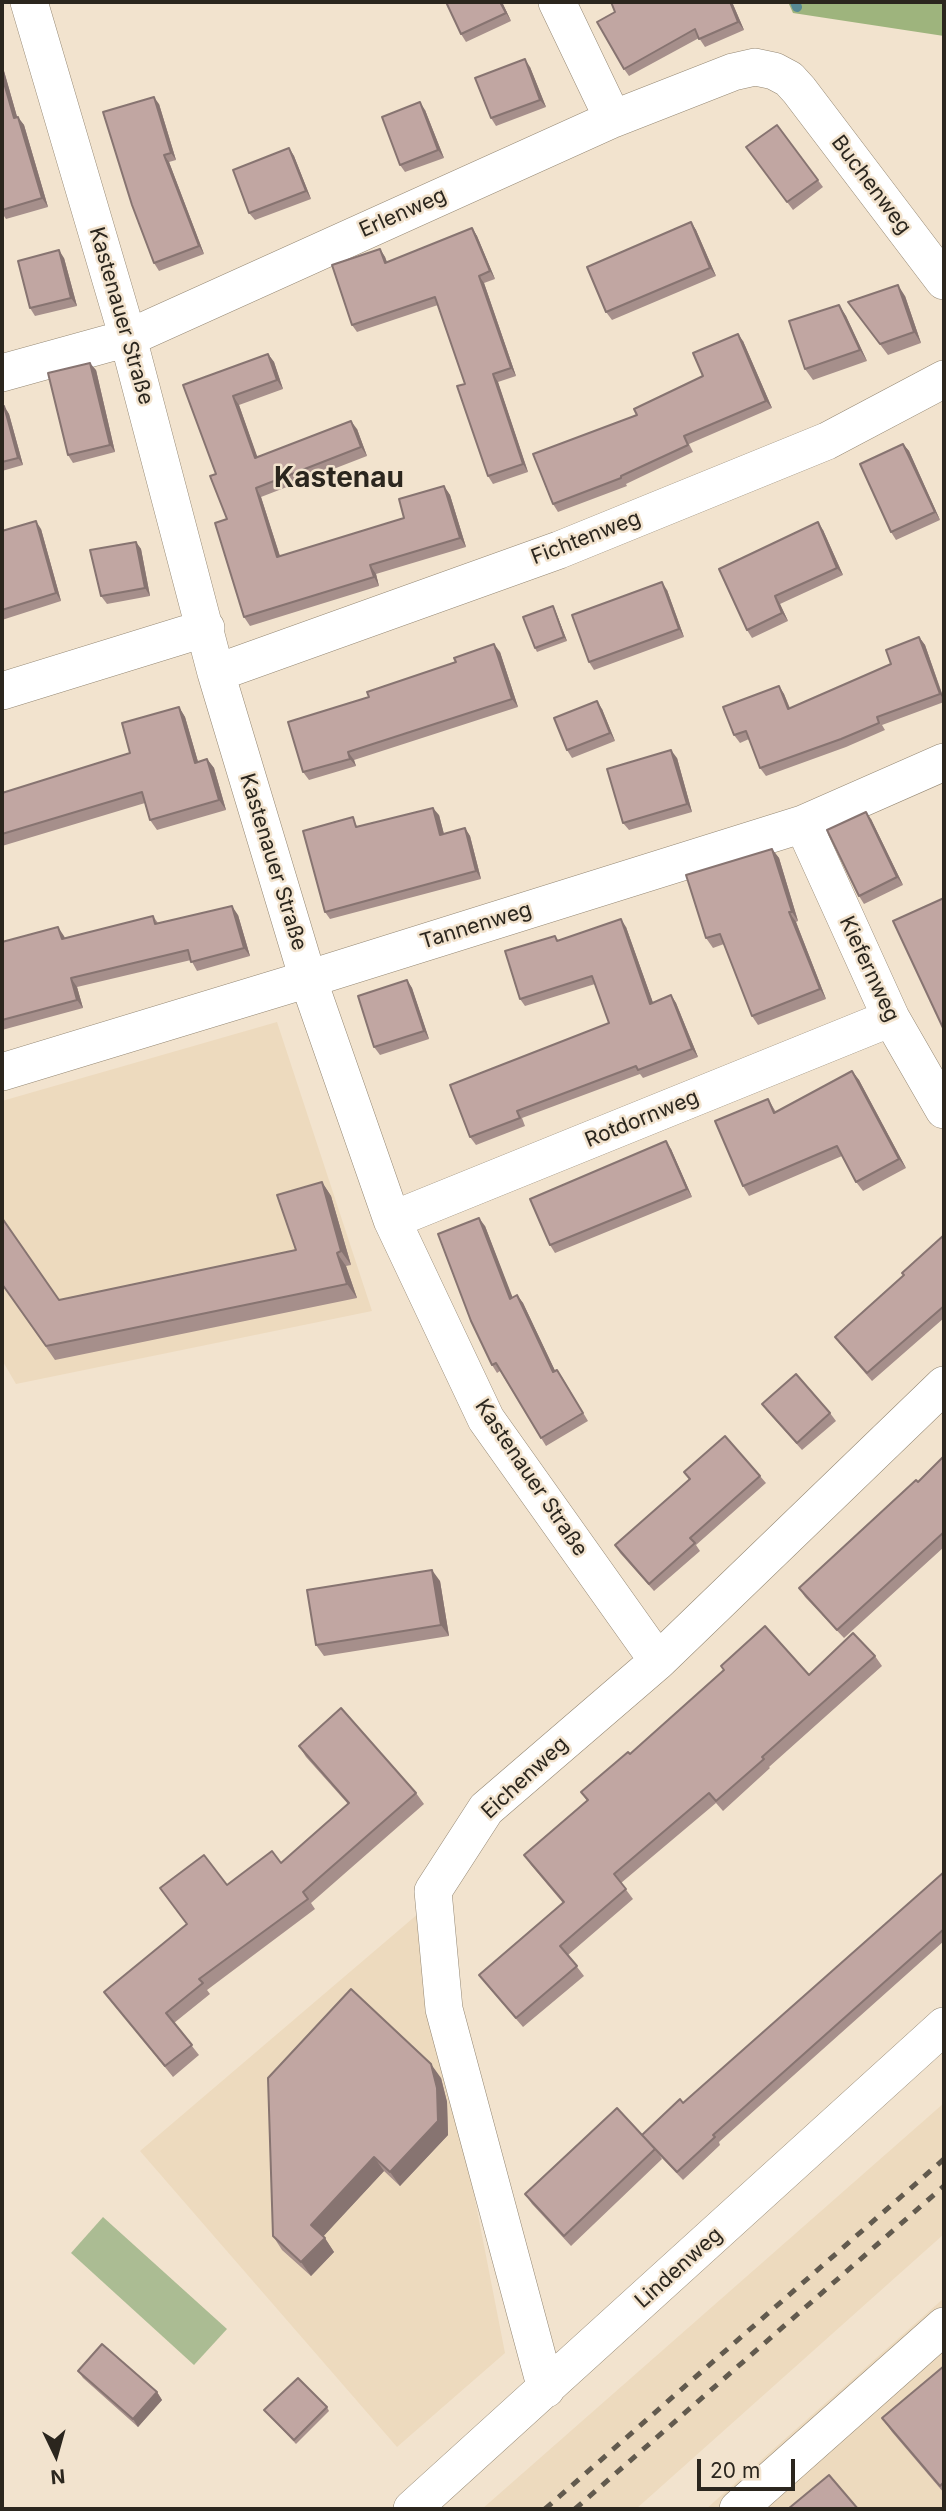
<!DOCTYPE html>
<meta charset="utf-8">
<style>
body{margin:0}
#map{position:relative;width:946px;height:2511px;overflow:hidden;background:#f2e3ce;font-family:Inter,sans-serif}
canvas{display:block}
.frame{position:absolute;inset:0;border:4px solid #2b261e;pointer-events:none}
.north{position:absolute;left:21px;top:2420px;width:70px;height:70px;-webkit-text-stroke:5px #f2e3ce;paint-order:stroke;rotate:175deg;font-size:19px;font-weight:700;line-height:28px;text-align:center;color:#2b261e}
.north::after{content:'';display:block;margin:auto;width:24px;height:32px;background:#2b261e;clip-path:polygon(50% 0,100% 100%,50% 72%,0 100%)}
.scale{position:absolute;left:697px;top:2459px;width:98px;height:32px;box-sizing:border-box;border:4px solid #2b261e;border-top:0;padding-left:9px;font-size:21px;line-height:24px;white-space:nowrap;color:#2b261e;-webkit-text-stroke:5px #f2e3ce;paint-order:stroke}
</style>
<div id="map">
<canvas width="946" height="2511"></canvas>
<div class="frame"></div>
<div class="north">N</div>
<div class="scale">20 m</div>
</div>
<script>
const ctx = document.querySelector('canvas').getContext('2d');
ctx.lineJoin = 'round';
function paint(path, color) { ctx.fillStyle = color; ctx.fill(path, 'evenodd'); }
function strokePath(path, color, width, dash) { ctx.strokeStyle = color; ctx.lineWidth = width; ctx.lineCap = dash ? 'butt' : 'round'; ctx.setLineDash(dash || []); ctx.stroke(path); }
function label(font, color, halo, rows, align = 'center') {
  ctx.font = font + ' Inter,sans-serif'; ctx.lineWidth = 5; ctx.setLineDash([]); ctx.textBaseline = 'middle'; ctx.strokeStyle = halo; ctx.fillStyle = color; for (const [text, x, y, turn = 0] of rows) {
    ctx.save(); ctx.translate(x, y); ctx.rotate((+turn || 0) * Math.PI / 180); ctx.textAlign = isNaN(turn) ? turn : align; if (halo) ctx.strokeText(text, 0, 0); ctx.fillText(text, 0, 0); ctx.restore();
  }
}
paint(new Path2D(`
 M 277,1022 L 372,1311 L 16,1384 L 2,1360 L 2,1101 Z
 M 419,1913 L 505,2353 L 397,2447 L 140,2151 Z
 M 944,2103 L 944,2234 L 636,2509 L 482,2509 Z
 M 944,2298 L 944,2509 L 706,2509 Z`), '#eddabe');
paint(new Path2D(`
 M 103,2217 L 227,2329 L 194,2365 L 71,2253 Z`), '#abbc93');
paint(new Path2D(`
 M 788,2 L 944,2 L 944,36 L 793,13 Z`), '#9eb47d');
strokePath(new Path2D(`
 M 795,2 L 797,7`), '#578a95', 10);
const minor = new Path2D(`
 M 29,2 L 128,338 L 216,673 L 308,979 L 392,1220 L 486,1419 L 658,1661
 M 557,2 L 613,119
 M 2,373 L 128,338 L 613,119 L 733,72 L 755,67 L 774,71 L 789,79 L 799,90 L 944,281
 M 216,673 L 559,550 L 827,441 L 944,379
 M 2,691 L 206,628
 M 803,824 L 891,1018 L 944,1110
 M 2,1072 L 308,979 L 803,824 L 944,762
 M 392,1220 L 891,1018
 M 546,2389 L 444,2009 L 433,1891 L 486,1809 L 658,1661 L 944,1385
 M 412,2509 L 944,2026
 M 738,2509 L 944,2326`);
strokePath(minor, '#948773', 38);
strokePath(minor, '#fff', 37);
strokePath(new Path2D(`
 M 545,2509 L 944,2159
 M 575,2509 L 944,2186`), '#625a4e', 5, [9, 9]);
paint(new Path2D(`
 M 446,2 L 502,2 L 511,21 L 466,42 L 461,34 Z
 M 732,2 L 744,30 L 705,47 L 699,38 L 629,76 L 624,69 Z
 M 2,64 L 17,117 L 24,125 L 48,207 L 6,219 L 2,213 Z
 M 530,67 L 546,107 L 496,126 L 491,118 Z
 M 159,104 L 176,160 L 169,162 L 204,254 L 159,271 L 154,263 Z
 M 425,110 L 444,158 L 405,172 L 400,165 Z
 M 777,125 L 823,187 L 793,210 L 746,147 Z
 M 289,148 L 294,156 L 311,199 L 255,220 L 249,213 Z
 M 691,222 L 696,230 L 716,276 L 612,320 L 606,312 Z
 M 472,228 L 477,236 L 495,279 L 484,283 L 516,376 L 498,382 L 528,472 L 493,484 L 488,476 L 465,384 L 438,305 L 357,332 L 352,325 L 380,249 L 385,257 L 387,262 Z
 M 64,258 L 77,306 L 35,316 L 30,308 Z
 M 905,296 L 921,343 L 888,355 L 848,302 Z
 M 839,305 L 846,316 L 867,361 L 813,380 L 805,369 Z
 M 743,341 L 772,408 L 689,444 L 693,452 L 626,484 L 627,486 L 558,512 L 553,504 L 637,415 L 703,376 Z
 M 268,354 L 274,362 L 283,389 L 239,405 L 257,457 L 357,429 L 367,456 L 261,497 L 280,556 L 404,518 L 444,486 L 450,495 L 466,547 L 376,574 L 379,586 L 250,626 L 244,617 L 227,519 L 216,474 L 183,385 Z
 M 96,370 L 115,452 L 73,463 L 68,455 Z
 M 4,406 L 9,414 L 23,465 L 2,471 L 2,407 Z
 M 903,444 L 909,451 L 940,520 L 896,540 L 891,532 Z
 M 41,529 L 61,601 L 2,620 L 2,531 Z
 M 823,530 L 843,575 L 780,604 L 788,621 L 752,638 L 747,630 Z
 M 136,542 L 141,549 L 150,596 L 107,604 L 101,596 Z
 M 667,590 L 684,637 L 594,670 L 589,662 Z
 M 555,610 L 567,641 L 537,652 L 535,648 Z
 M 919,637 L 925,645 L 944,699 L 944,702 L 882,725 L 885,730 L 846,747 L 766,776 L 760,768 L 749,739 L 740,743 L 734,735 L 779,686 L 784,694 L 790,708 L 891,664 Z
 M 500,652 L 518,707 L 354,760 L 356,766 L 309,780 L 303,772 L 369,697 L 456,662 Z
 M 179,707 L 185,717 L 198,762 L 207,759 L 214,768 L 226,810 L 157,830 L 150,820 L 145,803 L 2,846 L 2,793 L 130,753 Z
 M 602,709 L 615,741 L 572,758 L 567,750 Z
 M 677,758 L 692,812 L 629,830 L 623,823 Z
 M 439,815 L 444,834 L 465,828 L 470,836 L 481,879 L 330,919 L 325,912 L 359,826 Z
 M 871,819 L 903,885 L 864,904 L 859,896 Z
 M 772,849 L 779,858 L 798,921 L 796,922 L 826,999 L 758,1025 L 752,1016 L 724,944 L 713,948 L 706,938 Z
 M 238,915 L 250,956 L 197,971 L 191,960 L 77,987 L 83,1008 L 2,1030 L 2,942 L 64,936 L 65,939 L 153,916 L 158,923 Z
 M 626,927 L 653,1003 L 671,995 L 676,1003 L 698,1057 L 643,1078 L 640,1074 L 522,1118 L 525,1126 L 476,1145 L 470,1137 L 609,1023 L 595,984 L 525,1006 L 520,999 L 555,936 L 559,941 Z
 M 407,980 L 412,988 L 429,1039 L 380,1055 L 374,1047 Z
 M 852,1071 L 859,1080 L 906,1168 L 863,1191 L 856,1182 L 842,1156 L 749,1196 L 743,1186 L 768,1099 L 776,1112 Z
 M 671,1149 L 692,1197 L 555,1253 L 550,1245 Z
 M 322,1182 L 331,1196 L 351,1265 L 346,1266 L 357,1298 L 55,1360 L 2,1284 L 59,1300 L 296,1250 Z
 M 485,1226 L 512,1298 L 517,1295 L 523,1303 L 555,1371 L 557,1370 L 562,1377 L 588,1421 L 546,1446 L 500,1371 L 497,1373 L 492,1365 Z
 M 944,1236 L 944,1318 L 872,1381 L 840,1344 L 835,1337 L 904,1276 Z
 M 762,1404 L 830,1413 L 836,1421 L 802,1450 L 767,1411 Z
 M 944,1456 L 944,1547 L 844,1638 L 805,1597 L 799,1588 L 918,1482 Z
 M 684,1472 L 760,1476 L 766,1483 L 696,1545 L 700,1551 L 654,1591 L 620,1553 L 615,1545 L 689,1479 Z
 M 440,1581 L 449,1636 L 324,1656 L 316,1645 Z
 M 875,1656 L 882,1666 L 769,1767 L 770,1768 L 723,1811 L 716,1803 L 621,1883 L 633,1899 L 568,1955 L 584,1976 L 523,2027 L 486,1984 L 479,1975 L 563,1903 L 531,1865 L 524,1855 L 587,1801 L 581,1792 L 630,1754 L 724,1670 L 721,1666 L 809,1675 Z
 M 299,1746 L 416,1793 L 424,1804 L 311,1903 L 315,1909 L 207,1990 L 210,1994 L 174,2023 L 199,2055 L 173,2077 L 104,1992 L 187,1924 L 227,1885 L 281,1863 L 348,1804 L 306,1757 Z
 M 944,1872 L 944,1941 L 719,2142 L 720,2145 L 683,2180 L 660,2156 L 662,2159 L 571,2246 L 532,2204 L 525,2194 L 642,2135 L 683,2103 Z
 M 441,2078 L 447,2102 L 448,2135 L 400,2186 L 384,2171 L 323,2236 L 334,2252 L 311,2276 L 282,2250 L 273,2236 Z
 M 944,2366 L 944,2493 L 892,2432 L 882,2418 Z
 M 78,2371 L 157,2392 L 162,2400 L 138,2427 L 83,2378 Z
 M 327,2407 L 329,2411 L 296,2444 L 264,2410 Z`), '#a68f8b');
paint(new Path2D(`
 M 500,2 L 502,2 L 511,21 L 506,13 Z
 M 730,2 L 732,2 L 744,30 L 738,22 Z
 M 525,59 L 530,67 L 546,107 L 540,100 Z
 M 2,64 L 20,127 L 14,118 L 2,76 Z
 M 154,97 L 159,104 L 176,160 L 171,153 Z
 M 420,102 L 425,110 L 444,158 L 438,150 Z
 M 18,117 L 24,125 L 48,207 L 42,198 Z
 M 289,148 L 294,156 L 311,199 L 306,191 Z
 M 164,155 L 169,162 L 204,254 L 199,246 Z
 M 691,222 L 696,230 L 716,276 L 710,268 Z
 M 472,228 L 477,236 L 495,279 L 490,271 Z
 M 380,249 L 385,257 L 390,271 L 385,263 Z
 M 59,250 L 64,258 L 77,306 L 71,298 Z
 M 479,276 L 484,283 L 516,376 L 511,368 Z
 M 898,285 L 905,296 L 921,343 L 914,332 Z
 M 839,305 L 846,316 L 867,361 L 860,350 Z
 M 738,334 L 743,341 L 772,408 L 766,401 Z
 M 268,354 L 274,362 L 283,389 L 277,380 Z
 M 90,363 L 96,370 L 115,452 L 110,445 Z
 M 493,374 L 498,382 L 528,472 L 523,464 Z
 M 233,396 L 239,405 L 261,467 L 255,458 Z
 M 4,406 L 9,414 L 23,465 L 18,458 Z
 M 351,421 L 357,429 L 367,456 L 361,447 Z
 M 903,444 L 909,451 L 940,520 L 935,512 Z
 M 444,486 L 450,495 L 466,547 L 460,538 Z
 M 256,488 L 261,497 L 283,566 L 277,557 Z
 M 36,521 L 41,529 L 61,601 L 56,593 Z
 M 818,522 L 823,530 L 843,575 L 837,568 Z
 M 136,542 L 141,549 L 150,596 L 145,588 Z
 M 370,565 L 376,574 L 379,586 L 374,577 Z
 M 662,582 L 667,590 L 684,637 L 679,629 Z
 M 775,596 L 780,604 L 788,621 L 782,613 Z
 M 553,606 L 555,610 L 567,641 L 564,637 Z
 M 919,637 L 925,645 L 944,700 L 940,694 Z
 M 494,644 L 500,652 L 518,707 L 512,699 Z
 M 779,686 L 784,694 L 793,717 L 788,709 Z
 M 597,701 L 602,709 L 615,741 L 610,733 Z
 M 179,707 L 185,717 L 201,772 L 195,763 Z
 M 671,750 L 677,758 L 692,812 L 687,804 Z
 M 348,752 L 354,760 L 356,766 L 350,759 Z
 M 207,759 L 214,768 L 226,810 L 219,800 Z
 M 433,808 L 439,815 L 446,842 L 440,835 Z
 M 866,812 L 871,819 L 903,885 L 897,877 Z
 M 465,828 L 470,836 L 481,879 L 476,871 Z
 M 772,849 L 779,858 L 798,921 L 792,912 Z
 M 232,906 L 238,915 L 250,956 L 244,948 Z
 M 789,912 L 796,922 L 826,999 L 820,989 Z
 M 621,919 L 626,927 L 656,1011 L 650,1004 Z
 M 58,927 L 64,936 L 68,948 L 62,939 Z
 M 71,978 L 77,987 L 83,1008 L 77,1000 Z
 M 407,980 L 412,988 L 429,1039 L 424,1031 Z
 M 671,995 L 676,1003 L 698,1057 L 692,1049 Z
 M 852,1071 L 859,1080 L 906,1168 L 899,1159 Z
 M 666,1141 L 671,1149 L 692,1197 L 687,1189 Z
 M 322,1182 L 331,1196 L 351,1265 L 341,1251 Z
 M 479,1218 L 485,1226 L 516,1306 L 510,1299 Z
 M 337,1253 L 346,1266 L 357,1298 L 347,1284 Z
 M 517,1295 L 523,1303 L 559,1379 L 553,1372 Z
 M 432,1570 L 440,1581 L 449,1636 L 441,1625 Z
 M 431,2064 L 441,2078 L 447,2102 L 448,2135 L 400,2186 L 390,2172 Z
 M 374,2157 L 384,2171 L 321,2239 L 311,2225 Z
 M 325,2238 L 334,2252 L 311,2276 L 301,2262 Z
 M 157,2392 L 162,2400 L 138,2427 L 133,2419 Z`), '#877471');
const building = new Path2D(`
 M 446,2 L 500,2 L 506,13 L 461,34 Z
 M 611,2 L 730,2 L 738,22 L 699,39 L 695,29 L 624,69 L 597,22 L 615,12 Z
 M 525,59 L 540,100 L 491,118 L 475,78 Z
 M 2,76 L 14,118 L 18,117 L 42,198 L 2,210 Z
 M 154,97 L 171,153 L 164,155 L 199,246 L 154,263 L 132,205 L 103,112 Z
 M 420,102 L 438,150 L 400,165 L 382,117 Z
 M 777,125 L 818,180 L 787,202 L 746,147 Z
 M 289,148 L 306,191 L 249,213 L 233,170 Z
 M 691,222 L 710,268 L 606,312 L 587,267 Z
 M 472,228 L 490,271 L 479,276 L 511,368 L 493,374 L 523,464 L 488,476 L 457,386 L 465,384 L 435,297 L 352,325 L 332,265 L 380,249 L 385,263 Z
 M 59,250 L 71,298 L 30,308 L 18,261 Z
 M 898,285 L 914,332 L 880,344 L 848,302 Z
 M 839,305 L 860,350 L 805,369 L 789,321 Z
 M 738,334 L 766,401 L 684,436 L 688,445 L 621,476 L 621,478 L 553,504 L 533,454 L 637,415 L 634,409 L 703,376 L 693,353 Z
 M 268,354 L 277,380 L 233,396 L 255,458 L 351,421 L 361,447 L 256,488 L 277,557 L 404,518 L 399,499 L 444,486 L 460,538 L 370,565 L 374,577 L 244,617 L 215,523 L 227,519 L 210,476 L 216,474 L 183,385 Z
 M 90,363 L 110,445 L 68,455 L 48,373 Z
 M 4,406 L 18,458 L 2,462 L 2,407 Z
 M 903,444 L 935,512 L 891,532 L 860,464 Z
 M 36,521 L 56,593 L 2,610 L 2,531 Z
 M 818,522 L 837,568 L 775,596 L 782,613 L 747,630 L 719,569 Z
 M 136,542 L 145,588 L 101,596 L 90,550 Z
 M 662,582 L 679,629 L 589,662 L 572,615 Z
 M 553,606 L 564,637 L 535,648 L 523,617 Z
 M 919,637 L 940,694 L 877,717 L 879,723 L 841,739 L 760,768 L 746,731 L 734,735 L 723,707 L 779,686 L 788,709 L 891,664 L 886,650 Z
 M 494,644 L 512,699 L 348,752 L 350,759 L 303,772 L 288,722 L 369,697 L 367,692 L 456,662 L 454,658 Z
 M 597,701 L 610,733 L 567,750 L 554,718 Z
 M 179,707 L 195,763 L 207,759 L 219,800 L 150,820 L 142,792 L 2,834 L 2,793 L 130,753 L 122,723 Z
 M 671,750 L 687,804 L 623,823 L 607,769 Z
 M 433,808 L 440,835 L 465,828 L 476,871 L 325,912 L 303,831 L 353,817 L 356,827 Z
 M 866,812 L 897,877 L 859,896 L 827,830 Z
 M 772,849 L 792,912 L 789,912 L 820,989 L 752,1016 L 720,934 L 706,938 L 686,875 Z
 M 944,898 L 944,1030 L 893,921 Z
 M 232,906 L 244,948 L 191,962 L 188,950 L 71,978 L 77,1000 L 2,1020 L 2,942 L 58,927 L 62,939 L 153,916 L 155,924 Z
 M 621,919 L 650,1004 L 671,995 L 692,1049 L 638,1070 L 636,1066 L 517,1111 L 520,1118 L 470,1137 L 450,1085 L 609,1023 L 592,976 L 520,999 L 505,951 L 555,936 L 557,941 Z
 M 407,980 L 424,1031 L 374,1047 L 358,996 Z
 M 852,1071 L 899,1159 L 856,1182 L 837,1146 L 743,1186 L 715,1121 L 768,1099 L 774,1113 Z
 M 666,1141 L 687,1189 L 550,1245 L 530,1199 Z
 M 322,1182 L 341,1251 L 337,1253 L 347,1284 L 46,1346 L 2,1284 L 2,1218 L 59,1300 L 296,1250 L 277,1195 Z
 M 479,1218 L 510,1299 L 517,1295 L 553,1372 L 557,1370 L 583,1413 L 541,1438 L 496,1363 L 492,1365 L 471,1321 L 438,1234 Z
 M 944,1235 L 944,1306 L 867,1373 L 835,1337 L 904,1275 L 902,1273 Z
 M 796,1374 L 830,1413 L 797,1443 L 762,1404 Z
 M 725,1436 L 760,1476 L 690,1538 L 695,1543 L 649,1584 L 615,1545 L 690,1479 L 684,1472 Z
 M 944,1456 L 944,1532 L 837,1630 L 799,1588 L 916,1480 L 918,1482 Z
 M 432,1570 L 441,1625 L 316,1645 L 307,1590 Z
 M 765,1626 L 809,1675 L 853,1633 L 875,1656 L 762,1757 L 764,1759 L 716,1801 L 709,1793 L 614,1874 L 626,1889 L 560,1946 L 577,1966 L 516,2018 L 479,1975 L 564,1902 L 524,1855 L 588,1800 L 581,1792 L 628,1752 L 630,1754 L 724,1670 L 721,1666 Z
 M 341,1708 L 416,1793 L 303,1892 L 308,1899 L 199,1979 L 203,1983 L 166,2013 L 192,2045 L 165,2066 L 104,1992 L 187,1924 L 160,1888 L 204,1855 L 227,1885 L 272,1851 L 281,1863 L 349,1803 L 299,1746 Z
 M 944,1872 L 944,1929 L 713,2135 L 715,2137 L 677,2172 L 642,2135 L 680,2099 L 683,2103 Z
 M 351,1989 L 431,2064 L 437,2088 L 438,2121 L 390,2172 L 374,2157 L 311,2225 L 325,2238 L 301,2262 L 273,2236 L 268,2078 Z
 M 617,2108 L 655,2149 L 564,2236 L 525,2194 Z
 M 102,2344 L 157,2392 L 133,2419 L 78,2371 Z
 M 944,2366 L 944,2482 L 940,2486 L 882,2418 Z
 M 298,2378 L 327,2407 L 294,2440 L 264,2410 Z
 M 829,2475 L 858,2509 L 788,2509 Z`);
paint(building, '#c1a6a2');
strokePath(building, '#877471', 2);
label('21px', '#2b261e', '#f2e3ce', [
 ["Buchenweg",871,185,53],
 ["Erlenweg",403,213,-24],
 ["Kastenauer Straße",121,316,74],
 ["Fichtenweg",586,538,-21],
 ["Kastenauer Straße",273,862,73],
 ["Tannenweg",476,926,-17],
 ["Kiefernweg",869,969,65],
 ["Rotdornweg",642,1119,-22],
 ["Kastenauer Straße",531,1478,56],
 ["Eichenweg",525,1778,-43],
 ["Lindenweg",679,2268,-42]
]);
label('bold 28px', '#2b261e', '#f2e3ce', [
 ["Kastenau",339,479]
]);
</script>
